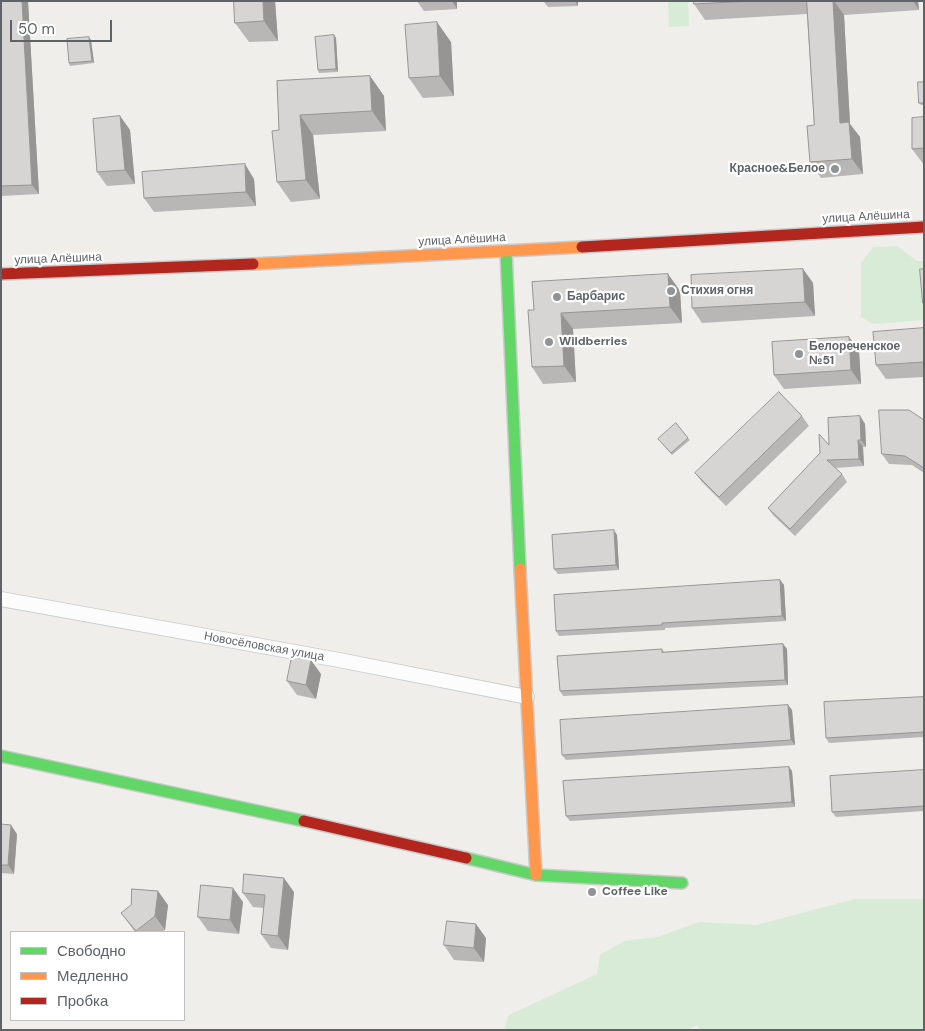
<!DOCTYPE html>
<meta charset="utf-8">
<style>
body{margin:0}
#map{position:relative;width:925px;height:1031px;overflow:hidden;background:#efeeea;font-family:"DM Sans",sans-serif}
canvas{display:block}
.frame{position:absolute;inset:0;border:2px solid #5f6368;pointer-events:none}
.legend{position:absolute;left:10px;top:931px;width:175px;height:90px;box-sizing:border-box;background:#fff;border:1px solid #bfc1c3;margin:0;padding:6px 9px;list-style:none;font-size:15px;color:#5f6368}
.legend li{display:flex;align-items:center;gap:10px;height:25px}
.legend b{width:25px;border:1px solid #bfc1c3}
.scale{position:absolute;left:10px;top:20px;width:102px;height:22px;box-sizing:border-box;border:2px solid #5f6368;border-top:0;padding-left:6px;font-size:15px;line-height:18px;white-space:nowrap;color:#5f6368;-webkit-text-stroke:4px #fff;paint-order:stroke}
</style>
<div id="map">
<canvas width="925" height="1031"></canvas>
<div class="frame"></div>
<ul class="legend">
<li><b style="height:6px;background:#63d668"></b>Свободно</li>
<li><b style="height:6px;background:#ff974d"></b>Медленно</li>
<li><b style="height:6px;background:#b3261e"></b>Пробка</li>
</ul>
<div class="scale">50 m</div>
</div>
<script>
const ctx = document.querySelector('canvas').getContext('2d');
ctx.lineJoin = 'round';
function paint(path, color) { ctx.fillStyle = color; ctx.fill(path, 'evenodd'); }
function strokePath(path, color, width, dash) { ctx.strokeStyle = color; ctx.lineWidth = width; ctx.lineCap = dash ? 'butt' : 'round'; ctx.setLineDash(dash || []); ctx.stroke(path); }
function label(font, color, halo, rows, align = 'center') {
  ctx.font = font + ' "DM Sans",sans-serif'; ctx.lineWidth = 4.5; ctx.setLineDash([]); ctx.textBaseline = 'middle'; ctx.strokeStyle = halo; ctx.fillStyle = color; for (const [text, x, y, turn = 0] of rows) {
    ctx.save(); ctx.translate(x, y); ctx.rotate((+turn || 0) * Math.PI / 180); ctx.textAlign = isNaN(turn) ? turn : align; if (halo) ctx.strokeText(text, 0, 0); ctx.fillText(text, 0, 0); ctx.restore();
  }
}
paint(new Path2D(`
 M 668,1 L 688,1 L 689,26 L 669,27 Z
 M 897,246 L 917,261 L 924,261 L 924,320 L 873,324 L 861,317 L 861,263 L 873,247 Z
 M 855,899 L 924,899 L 924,1030 L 700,1030 L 698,1025 L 686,1030 L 504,1030 L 509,1015 L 597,974 L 600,955 L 624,941 L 658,937 L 699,922 L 756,925 Z`), '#d8ebd6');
const street = new Path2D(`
 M 1,599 L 339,660 L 527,697`);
const fast = new Path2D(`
 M 506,251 L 520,569
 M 1,756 L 304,821
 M 466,858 L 536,875 L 682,883`);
const slow = new Path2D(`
 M 253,264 L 582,247
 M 520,569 L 536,875`);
const jam = new Path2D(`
 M 582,247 L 924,227
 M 1,274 L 253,264
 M 304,821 L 466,858`);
strokePath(street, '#cbcccc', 16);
strokePath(fast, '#cacacb', 14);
strokePath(slow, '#cacacb', 14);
strokePath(jam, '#cacacb', 14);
strokePath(street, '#fdfcfc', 14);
strokePath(fast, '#63d668', 11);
strokePath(slow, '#ff974d', 11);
strokePath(jam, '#b3261e', 11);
paint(new Path2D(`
 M 1,1 L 28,1 L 39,194 L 1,196 Z
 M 234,1 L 275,1 L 278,41 L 249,42 L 235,23 Z
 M 417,1 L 457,1 L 457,9 L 424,11 Z
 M 543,1 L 578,1 L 578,6 L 548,7 Z
 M 694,1 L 918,1 L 919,10 L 844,15 L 850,124 L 860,137 L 863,174 L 821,178 L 810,162 L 814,125 L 807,14 L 705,20 L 694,4 Z
 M 334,35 L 336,38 L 338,72 L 319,73 L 318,70 Z
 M 91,40 L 94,63 L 70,66 L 69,63 Z
 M 451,42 L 454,96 L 423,98 L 409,78 Z
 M 370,76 L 384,96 L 386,131 L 313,135 L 320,199 L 291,202 L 277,182 L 279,130 L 277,81 Z
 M 924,82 L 924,105 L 921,105 L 919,103 Z
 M 120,116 L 130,130 L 135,184 L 107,186 L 97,172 Z
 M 924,117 L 924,165 L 912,149 Z
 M 254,179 L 256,206 L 154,212 L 144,198 Z
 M 803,269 L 813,283 L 815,316 L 702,323 L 692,308 Z
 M 668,274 L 680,291 L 682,323 L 573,329 L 576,382 L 543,384 L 532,367 L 534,310 Z
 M 924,328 L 924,377 L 886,379 L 876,365 Z
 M 849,337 L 859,351 L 861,384 L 784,389 L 774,375 Z
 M 802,416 L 809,426 L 726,506 L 702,482 L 695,473 Z
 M 860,416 L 865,424 L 866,447 L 863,447 L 864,466 L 835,468 L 842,474 L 847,482 L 795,536 L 773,515 L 768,508 L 829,445 Z
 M 924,420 L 924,473 L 912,465 L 889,464 L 882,454 Z
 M 688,438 L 690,440 L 672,455 L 660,441 Z
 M 617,535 L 619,570 L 558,574 L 554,569 Z
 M 780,580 L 784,585 L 786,621 L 665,628 L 665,630 L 559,636 L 556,631 Z
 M 783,644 L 787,649 L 788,685 L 563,696 L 560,691 L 662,649 L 664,652 Z
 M 321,674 L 316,699 L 297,695 L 287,681 Z
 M 924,697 L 924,737 L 829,743 L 826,738 Z
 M 788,705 L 792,710 L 795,745 L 566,760 L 562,755 Z
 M 789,767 L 792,771 L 795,807 L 570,821 L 566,816 Z
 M 924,770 L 924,811 L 836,817 L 832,812 Z
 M 1,824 L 17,834 L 14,874 L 1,873 Z
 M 294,892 L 288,950 L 271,948 L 261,934 L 264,908 L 253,907 L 243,893 Z
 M 243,902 L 239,934 L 208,931 L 198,917 Z
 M 168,905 L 165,930 L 162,932 L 135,932 L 121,913 Z
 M 486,938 L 484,962 L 454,960 L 444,945 Z`), '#b8b7b5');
paint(new Path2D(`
 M 22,1 L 28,1 L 39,194 L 32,185 Z
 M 263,1 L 275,1 L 278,41 L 264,21 Z
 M 452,1 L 457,1 L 457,9 Z
 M 575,1 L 578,1 L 578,6 Z
 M 833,1 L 834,1 L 844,15 L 850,124 L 860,137 L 863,174 L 852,159 L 840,123 Z
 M 913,1 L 918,1 L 919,10 Z
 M 437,22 L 451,42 L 454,96 L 440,76 Z
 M 334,35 L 336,38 L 338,72 L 336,69 Z
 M 89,37 L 91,40 L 94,63 L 92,61 Z
 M 370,76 L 384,96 L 386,131 L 372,111 Z
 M 300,115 L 313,135 L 320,199 L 306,180 Z
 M 120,116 L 130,130 L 135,184 L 125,170 Z
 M 245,164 L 254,179 L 256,206 L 246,192 Z
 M 803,269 L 813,283 L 815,316 L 805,302 Z
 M 668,274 L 680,291 L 682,323 L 670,307 Z
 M 561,313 L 573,329 L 576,382 L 564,366 Z
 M 849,337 L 859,351 L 861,384 L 851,370 Z
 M 860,416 L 865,424 L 866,447 L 861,440 Z
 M 858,440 L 863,447 L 864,466 L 859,459 Z
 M 614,530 L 617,535 L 619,570 L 616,565 Z
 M 780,580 L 784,585 L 786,621 L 782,616 Z
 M 783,644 L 787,649 L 788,685 L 785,680 Z
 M 311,660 L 321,674 L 316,699 L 306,685 Z
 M 788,705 L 792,710 L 795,745 L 791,740 Z
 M 789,767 L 792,771 L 795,807 L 792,802 Z
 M 11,825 L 17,834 L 14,874 L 8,865 Z
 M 284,878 L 294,892 L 288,950 L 278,936 Z
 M 233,888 L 243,902 L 239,934 L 230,920 Z
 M 158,891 L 168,905 L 165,930 L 155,916 Z
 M 476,924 L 486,938 L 484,962 L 474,948 Z`), '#969594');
const building = new Path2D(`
 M 1,1 L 22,1 L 32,185 L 1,186 Z
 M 234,1 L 263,1 L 264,21 L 235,23 Z
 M 694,1 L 752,1 L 694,4 Z
 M 807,1 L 833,1 L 840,123 L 849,122 L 852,159 L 810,162 L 807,126 L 814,125 Z
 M 437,22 L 440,76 L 409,78 L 405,25 Z
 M 334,35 L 336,69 L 318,70 L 315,37 Z
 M 89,37 L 92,61 L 69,63 L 67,39 Z
 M 370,76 L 372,111 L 300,115 L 306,180 L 277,182 L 272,131 L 279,130 L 277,81 Z
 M 918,82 L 924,82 L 924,103 L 919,103 Z
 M 120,116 L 125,170 L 97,172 L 93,119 Z
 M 924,117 L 924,148 L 912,149 L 912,118 Z
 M 245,164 L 246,192 L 144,198 L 142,172 Z
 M 803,269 L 805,302 L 692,308 L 691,275 Z
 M 920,269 L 924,269 L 924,303 L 923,303 Z
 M 668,274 L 670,307 L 561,313 L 564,366 L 532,367 L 528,310 L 534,310 L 532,282 Z
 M 924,328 L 924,362 L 876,365 L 873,332 Z
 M 849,337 L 851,370 L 774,375 L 772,342 Z
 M 779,392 L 802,416 L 719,497 L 695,473 Z
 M 879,410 L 909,410 L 924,420 L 924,468 L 905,456 L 882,454 Z
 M 860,416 L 861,440 L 858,440 L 859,459 L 827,460 L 842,474 L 790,529 L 768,508 L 820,453 L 819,434 L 829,445 L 828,418 Z
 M 676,423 L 688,438 L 671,453 L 658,439 Z
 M 614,530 L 616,565 L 554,569 L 552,535 Z
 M 780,580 L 782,616 L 662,623 L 662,625 L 556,631 L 554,595 Z
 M 783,644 L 785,680 L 560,691 L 557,656 L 662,649 L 662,652 Z
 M 292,657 L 311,660 L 306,685 L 287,681 Z
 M 924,697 L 924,732 L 826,738 L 824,702 Z
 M 788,705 L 791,740 L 562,755 L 560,720 Z
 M 789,767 L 792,802 L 566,816 L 563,781 Z
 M 924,770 L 924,806 L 832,812 L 830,776 Z
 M 1,824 L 11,825 L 8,865 L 1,865 Z
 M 244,874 L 284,878 L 278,936 L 261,934 L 265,895 L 243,893 Z
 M 201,885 L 233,888 L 230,920 L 198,917 Z
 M 132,889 L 158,891 L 155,916 L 136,931 L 121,913 L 131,905 Z
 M 447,921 L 476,924 L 474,948 L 444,945 Z`);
paint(building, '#d6d5d3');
strokePath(building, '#969594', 1);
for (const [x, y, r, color] of [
 [835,169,5,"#919496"],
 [671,291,5,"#919496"],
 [557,297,5,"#919496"],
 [549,342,5,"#919496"],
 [799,354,5,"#919496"],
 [592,892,5,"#919496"]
]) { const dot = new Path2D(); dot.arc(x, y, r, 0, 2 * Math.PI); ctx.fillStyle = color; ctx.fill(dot); strokePath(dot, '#fff', 2); }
label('bold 12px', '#5f6368', '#fff', [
 ["Красное&Белое",825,169,"right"],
 ["Стихия огня",681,291],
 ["Барбарис",567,297],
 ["Wildberries",559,342],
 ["Белореченское",809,347],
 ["№51",809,361],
 ["Coffee Like",602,892]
], 'left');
label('12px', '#5f6368', '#fff', [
 ["улица Алёшина",866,217,-3],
 ["улица Алёшина",462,240,-3],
 ["улица Алёшина",58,259,-2],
 ["Новосёловская улица",264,647,10]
]);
</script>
